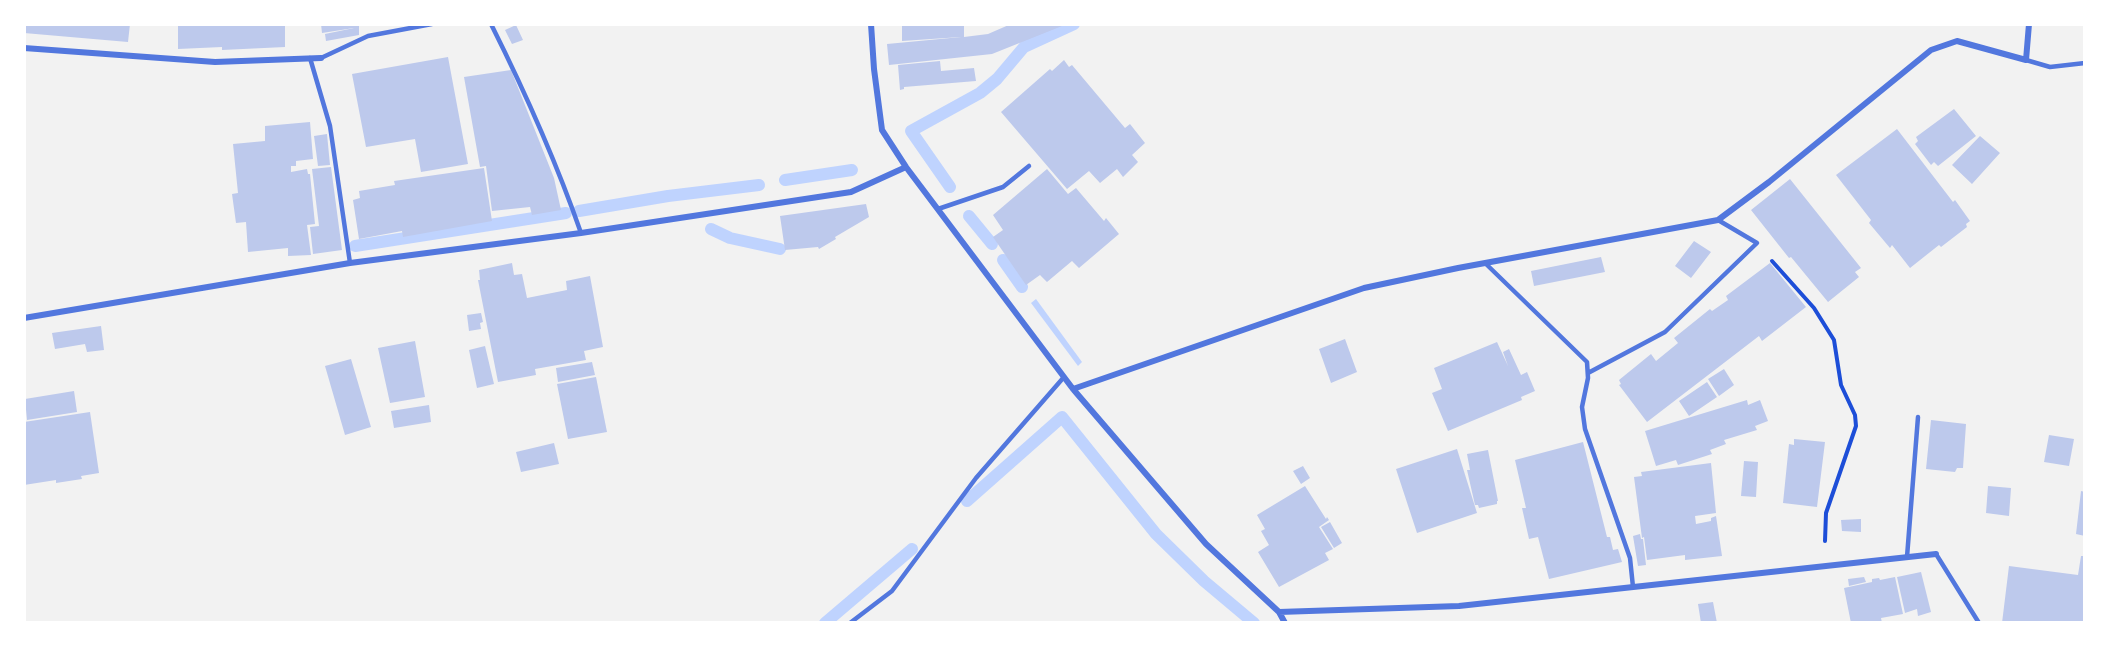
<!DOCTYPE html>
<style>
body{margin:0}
#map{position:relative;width:2109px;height:647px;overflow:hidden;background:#f2f2f2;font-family:"Archivo Narrow",sans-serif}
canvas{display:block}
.frame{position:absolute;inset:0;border:26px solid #fff;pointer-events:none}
</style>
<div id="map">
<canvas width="2109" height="647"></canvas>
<div class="frame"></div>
</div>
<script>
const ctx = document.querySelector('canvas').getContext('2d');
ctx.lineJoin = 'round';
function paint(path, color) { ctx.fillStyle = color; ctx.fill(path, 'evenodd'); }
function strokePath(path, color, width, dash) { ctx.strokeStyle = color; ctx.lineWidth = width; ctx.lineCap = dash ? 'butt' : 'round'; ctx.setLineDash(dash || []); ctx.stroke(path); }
paint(new Path2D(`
 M 1036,299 L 1082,362 L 1078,366 L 1031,303 Z`), '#bfd3fe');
strokePath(new Path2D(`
 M 785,180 L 852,170
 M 950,187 L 911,131 L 980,93 L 997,79 L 1024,47 L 1074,24
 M 579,211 L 668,196 L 759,185
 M 969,216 L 992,244
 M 711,229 L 730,238 L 780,249
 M 355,246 L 566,213
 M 1003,260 L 1022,287
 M 967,501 L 1062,417 L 1156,534 L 1204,581 L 1254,623
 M 825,623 L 912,549`), '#bfd3fe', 12);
paint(new Path2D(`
 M 24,24 L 130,24 L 128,42 L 24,33 Z
 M 178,24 L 285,24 L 285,47 L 222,50 L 222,47 L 178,49 Z
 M 321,24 L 359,24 L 359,35 L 326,41 L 325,34 L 354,28 L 322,33 Z
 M 902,24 L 964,24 L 964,37 L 988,34 L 1011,24 L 1067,24 L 992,54 L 889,65 L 887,44 L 961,37 L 902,41 Z
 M 516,25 L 523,40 L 512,44 L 505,30 Z
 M 448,57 L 468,164 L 421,172 L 415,139 L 366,147 L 352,74 Z
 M 1064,60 L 1069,67 L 1072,65 L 1125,128 L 1130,124 L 1145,143 L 1132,155 L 1138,162 L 1123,177 L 1117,169 L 1100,183 L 1089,171 L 1067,189 L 1001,112 L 1050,69 L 1052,71 Z
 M 940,61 L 941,71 L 974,68 L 976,81 L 904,87 L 904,89 L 900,90 L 898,65 Z
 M 511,70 L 554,178 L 561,210 L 532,215 L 530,207 L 492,211 L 486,166 L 480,167 L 464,77 Z
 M 1954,109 L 1976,136 L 1938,166 L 1934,162 L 1931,165 L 1915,144 L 1918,141 L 1916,137 Z
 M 310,122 L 313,159 L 296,161 L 296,166 L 291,166 L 291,172 L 307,169 L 308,174 L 310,174 L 315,224 L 307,225 L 311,255 L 288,256 L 288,248 L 248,252 L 246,222 L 236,223 L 232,194 L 238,193 L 233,144 L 265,141 L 265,126 Z
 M 1897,129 L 1953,202 L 1955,200 L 1970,221 L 1966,224 L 1967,227 L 1941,247 L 1939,245 L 1910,268 L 1892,245 L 1890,248 L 1869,223 L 1871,220 L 1836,175 Z
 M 327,134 L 330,165 L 318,166 L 314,136 Z
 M 1980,136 L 2000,153 L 1972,184 L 1952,165 Z
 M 331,167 L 342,250 L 313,254 L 310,227 L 319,226 L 312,169 Z
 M 484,168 L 492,221 L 403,237 L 402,231 L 359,239 L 353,200 L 360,198 L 359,191 L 395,185 L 394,181 Z
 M 1047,169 L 1068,194 L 1076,188 L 1104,221 L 1106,218 L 1119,234 L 1079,268 L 1072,261 L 1047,282 L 1040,275 L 1026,285 L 993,237 L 1003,230 L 993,215 Z
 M 1790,179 L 1861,268 L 1855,272 L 1859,277 L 1828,302 L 1791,257 L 1789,258 L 1751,210 Z
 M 866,204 L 869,217 L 835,237 L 836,239 L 819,249 L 818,247 L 785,250 L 780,216 Z
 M 1694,241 L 1711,252 L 1691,278 L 1675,266 Z
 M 1601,257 L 1605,272 L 1534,286 L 1531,271 Z
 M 512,263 L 514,275 L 522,274 L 527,298 L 567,290 L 566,281 L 590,276 L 603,347 L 584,351 L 586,360 L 535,369 L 536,375 L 498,382 L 478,280 L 480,280 L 479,270 Z
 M 1770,263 L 1806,307 L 1762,341 L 1759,336 L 1647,422 L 1619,385 L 1621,384 L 1619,380 L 1651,354 L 1656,361 L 1678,343 L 1674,338 L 1710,309 L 1712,311 L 1728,300 L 1726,296 Z
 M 481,313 L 483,322 L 480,323 L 481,329 L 469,331 L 467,315 Z
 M 101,326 L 104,350 L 87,352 L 85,344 L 55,349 L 52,333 Z
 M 1345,339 L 1357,372 L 1331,383 L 1319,349 Z
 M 415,341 L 425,397 L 390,403 L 378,348 Z
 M 1497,342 L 1508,366 L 1503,352 L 1509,349 L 1521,375 L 1527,372 L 1535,391 L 1521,397 L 1522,400 L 1448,431 L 1432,393 L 1442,389 L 1434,368 Z
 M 485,346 L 494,384 L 477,388 L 469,350 Z
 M 351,359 L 371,427 L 345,435 L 325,366 Z
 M 592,362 L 595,375 L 558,382 L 556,368 Z
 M 1724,369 L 1734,385 L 1719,396 L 1708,379 Z
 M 596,377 L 607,432 L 568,439 L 557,384 Z
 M 1707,382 L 1717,397 L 1689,416 L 1679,401 Z
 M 74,391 L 77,412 L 27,420 L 25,399 Z
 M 1747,400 L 1748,405 L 1760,400 L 1768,421 L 1755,426 L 1757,430 L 1724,440 L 1726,444 L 1710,450 L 1712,454 L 1678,465 L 1676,460 L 1656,466 L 1645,431 Z
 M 429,405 L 431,422 L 394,428 L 391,411 Z
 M 90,412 L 99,473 L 81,476 L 82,479 L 56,483 L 56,480 L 24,485 L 24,422 Z
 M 1931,420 L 1966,424 L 1963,468 L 1957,468 L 1955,472 L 1926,469 Z
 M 2049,435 L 2074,439 L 2069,466 L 2044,462 Z
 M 1794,439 L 1825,442 L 1817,507 L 1783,503 L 1789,444 L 1794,445 Z
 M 1583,442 L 1607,537 L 1610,537 L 1613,550 L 1618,549 L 1622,562 L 1549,579 L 1538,537 L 1529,539 L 1522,508 L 1526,508 L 1515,460 Z
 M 554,443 L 559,464 L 521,472 L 516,452 Z
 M 1457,449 L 1477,513 L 1417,533 L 1396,469 Z
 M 1488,450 L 1498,501 L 1497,501 L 1497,504 L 1479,508 L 1478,505 L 1475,505 L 1467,470 L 1470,470 L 1467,454 Z
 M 1744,461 L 1758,462 L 1756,497 L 1741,496 Z
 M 1711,463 L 1716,513 L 1695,516 L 1696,524 L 1711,521 L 1711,518 L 1716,516 L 1722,556 L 1685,560 L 1685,555 L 1647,560 L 1644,537 L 1642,538 L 1634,477 L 1642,476 L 1641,472 Z
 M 1303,466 L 1310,478 L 1301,484 L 1293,471 Z
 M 1305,486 L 1326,519 L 1327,517 L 1329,520 L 1319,527 L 1333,549 L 1325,553 L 1329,560 L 1279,587 L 1258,552 L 1269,545 L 1261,531 L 1265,529 L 1257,515 Z
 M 1988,486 L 2011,488 L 2009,516 L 1986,513 Z
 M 2081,491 L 2085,492 L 2085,536 L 2076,534 Z
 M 1861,519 L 1861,532 L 1842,531 L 1841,520 Z
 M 1330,522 L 1342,543 L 1334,548 L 1321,527 Z
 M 1640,534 L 1641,539 L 1643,539 L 1646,565 L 1638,566 L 1633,536 Z
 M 2081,556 L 2084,556 L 2085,565 L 2085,623 L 2002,623 L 2009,566 L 2078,575 Z
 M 1921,572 L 1931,612 L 1918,616 L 1917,609 L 1905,613 L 1897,577 Z
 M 1864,577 L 1866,582 L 1849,586 L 1848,579 Z
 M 1895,577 L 1903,614 L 1881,618 L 1882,623 L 1851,623 L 1844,588 L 1872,582 L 1872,579 L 1879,578 L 1880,580 Z
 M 1713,602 L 1717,623 L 1701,623 L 1698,604 Z`), '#bdc9ec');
strokePath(new Path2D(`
 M 1772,261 L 1814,308 L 1834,340 L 1841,385 L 1855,415 L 1856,426 L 1826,513 L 1825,541`), '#1d4ed8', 4);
strokePath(new Path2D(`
 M 491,24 C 525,92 556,161 581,233
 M 310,58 L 330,126 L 350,263
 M 321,58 L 368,36 L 432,24
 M 2026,60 L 2050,67 L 2085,63
 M 938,209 L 1003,187 L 1029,166
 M 1485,263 L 1587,362 L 1588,378 L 1582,407 L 1585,429 L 1630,558 L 1633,587
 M 1588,373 L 1665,332 L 1757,243 L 1718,220
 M 1936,554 L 1979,623
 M 1907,557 L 1918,417
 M 850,623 L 892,591 L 976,478 L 1064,377`), '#5277de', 4.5);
strokePath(new Path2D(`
 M 871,24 L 874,69 L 882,130 L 906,167 L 1073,389 L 1206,544 L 1279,612 L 1459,606 L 1936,554
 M 24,48 L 215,62 L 321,58
 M 24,318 L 350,263 L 581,233 L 851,192 L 906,167
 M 1073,389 L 1364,288 L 1458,268 L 1718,220 L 1769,182 L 1931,50 L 1957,41 L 2026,60 L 2029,24
 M 1279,612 L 1285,623`), '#5277de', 6);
</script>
